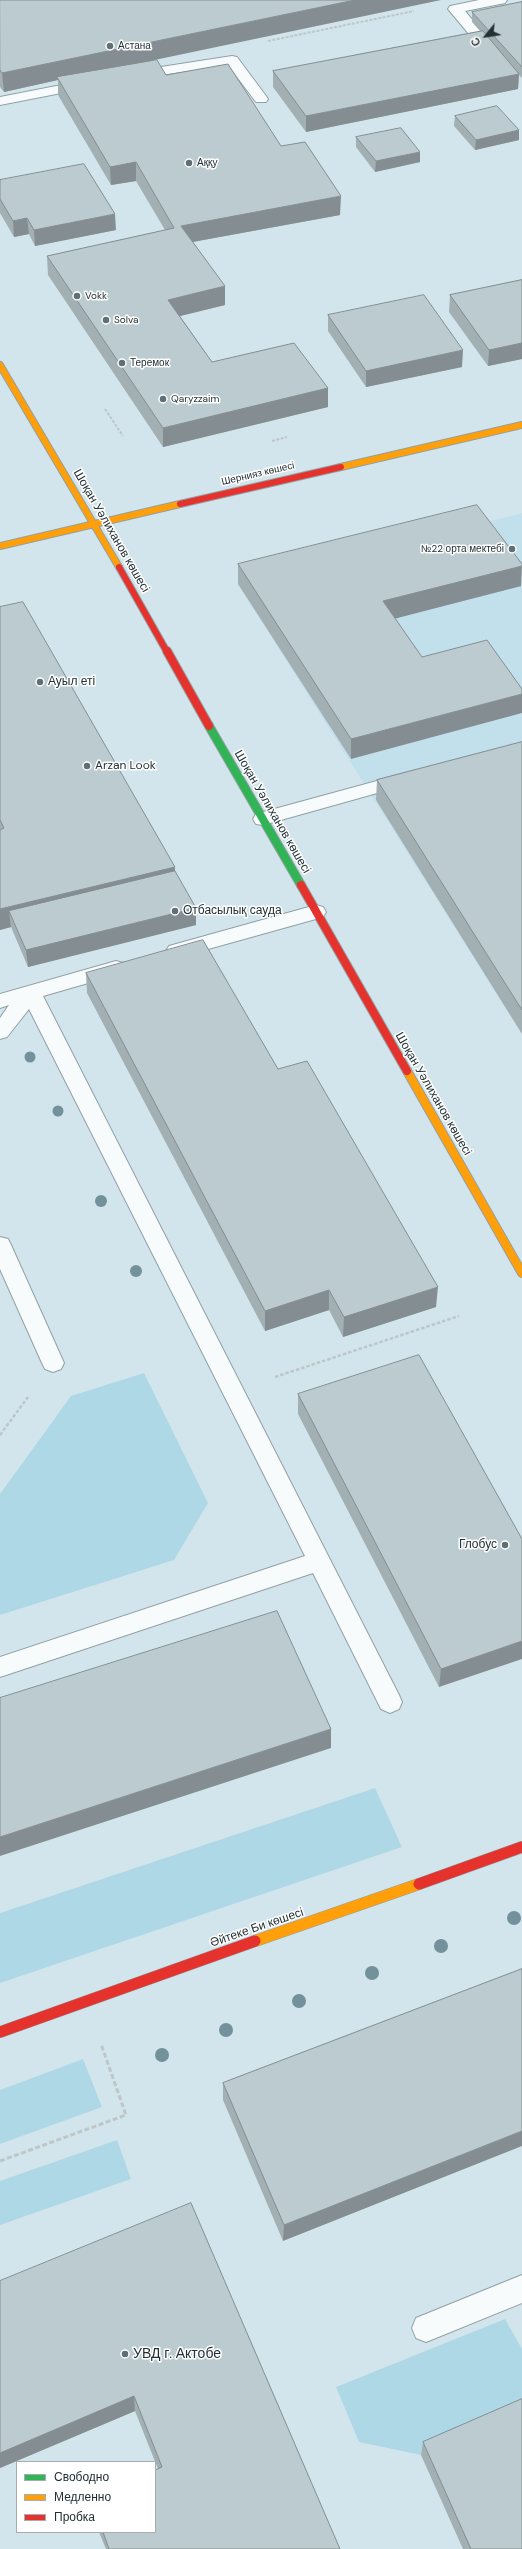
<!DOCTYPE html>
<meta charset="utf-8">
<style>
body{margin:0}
#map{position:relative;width:522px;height:2549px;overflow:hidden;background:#d2e5ec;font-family:"DM Sans",sans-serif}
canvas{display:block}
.legend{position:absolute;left:16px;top:2461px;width:140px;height:72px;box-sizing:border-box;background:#fff;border:1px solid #a7acae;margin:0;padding:5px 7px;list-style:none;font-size:12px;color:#223034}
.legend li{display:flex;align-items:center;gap:8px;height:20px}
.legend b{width:20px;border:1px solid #a7acae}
.north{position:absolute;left:466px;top:16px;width:40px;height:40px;-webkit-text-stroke:3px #fff;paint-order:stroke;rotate:240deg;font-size:11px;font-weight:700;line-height:16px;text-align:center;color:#223034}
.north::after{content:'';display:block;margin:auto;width:14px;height:18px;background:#223034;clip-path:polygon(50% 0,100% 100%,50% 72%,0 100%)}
</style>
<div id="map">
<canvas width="522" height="2549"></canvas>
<ul class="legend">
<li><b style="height:5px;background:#30b455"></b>Свободно</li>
<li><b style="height:5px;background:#ff9f0a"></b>Медленно</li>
<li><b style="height:5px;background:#e5322d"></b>Пробка</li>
</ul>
<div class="north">С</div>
</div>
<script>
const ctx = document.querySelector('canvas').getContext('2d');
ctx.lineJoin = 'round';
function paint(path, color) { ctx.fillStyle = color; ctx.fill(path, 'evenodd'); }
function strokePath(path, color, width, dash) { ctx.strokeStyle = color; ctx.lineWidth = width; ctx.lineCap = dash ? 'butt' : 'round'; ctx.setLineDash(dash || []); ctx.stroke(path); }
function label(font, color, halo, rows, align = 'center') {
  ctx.font = font + ' "DM Sans",sans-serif'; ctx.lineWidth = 3; ctx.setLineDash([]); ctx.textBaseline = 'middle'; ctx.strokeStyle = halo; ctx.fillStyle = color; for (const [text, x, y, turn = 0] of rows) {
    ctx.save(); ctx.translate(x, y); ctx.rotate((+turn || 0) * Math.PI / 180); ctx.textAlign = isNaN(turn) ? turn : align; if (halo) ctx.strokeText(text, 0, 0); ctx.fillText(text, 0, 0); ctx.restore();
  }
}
paint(new Path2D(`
 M 522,513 L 522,1034 L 238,584 Z`), '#c1e0ec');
paint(new Path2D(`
 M 144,1373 L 208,1503 L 174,1560 L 0,1615 L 0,1494 L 71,1396 Z
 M 375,1788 L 402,1847 L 0,1983 L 0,1913 Z
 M 83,2059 L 102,2107 L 0,2144 L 0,2090 Z
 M 117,2140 L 131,2179 L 0,2225 L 0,2181 Z
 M 505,2319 L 522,2349 L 522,2412 L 421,2455 L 359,2442 L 336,2387 Z`), '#afd8e6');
const lane = new Path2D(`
 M 479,0 L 507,0 L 505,3 L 465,11 L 499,52 L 501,55 L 499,58 L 489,58 L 448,9 L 450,6 Z
 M 232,56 L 237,57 L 266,96 L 268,99 L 266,102 L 256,102 L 228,65 L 135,79 L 128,75 L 135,71 Z
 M 87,80 L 92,81 L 94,84 L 92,87 L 0,105 L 0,97 Z
 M 406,773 L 413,775 L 415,779 L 413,783 L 263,825 L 256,824 L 253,819 L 256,814 Z
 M 316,905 L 323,907 L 326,912 L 323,917 L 176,958 L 169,956 L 166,951 L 169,946 Z
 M 116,961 L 123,963 L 126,968 L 123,973 L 43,996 L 399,1695 L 402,1702 L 399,1709 L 390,1713 L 381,1709 L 313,1573 L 0,1677 L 0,1657 L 305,1556 L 29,1009 L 7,1037 L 0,1039 L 0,1018 L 9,1005 L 0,1008 L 0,994 Z
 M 0,1237 L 8,1239 L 11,1245 L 64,1363 L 61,1369 L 53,1372 L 45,1369 L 42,1363 L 0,1269 Z
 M 522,2275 L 522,2303 L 426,2342 L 416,2338 L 412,2328 L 416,2318 Z`);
const fast = new Path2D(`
 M 209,726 L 301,885`);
const slowFar2 = new Path2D(`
 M 0,365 L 119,567
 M 341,467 L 522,425
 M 0,546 L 180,504`);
const slowFar1 = new Path2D(`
 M 407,1071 L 522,1273`);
const slow = new Path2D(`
 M 255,1941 L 419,1884`);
const jamFar2 = new Path2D(`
 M 180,504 L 341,467
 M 119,567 L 167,652`);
const jamFar1 = new Path2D(`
 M 167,651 L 209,726
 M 301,885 L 407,1071`);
const jam = new Path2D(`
 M 419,1884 L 522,1847
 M 0,2032 L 255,1941`);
strokePath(lane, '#91a0a5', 2);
strokePath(fast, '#91a0a5', 10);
strokePath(slowFar2, '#91a0a5', 8);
strokePath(slowFar1, '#91a0a5', 10);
strokePath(slow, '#91a0a5', 12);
strokePath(jamFar2, '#91a0a5', 8);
strokePath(jamFar1, '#91a0a5', 10);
strokePath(jam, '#91a0a5', 12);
strokePath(new Path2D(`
 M 268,41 L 414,11
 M 105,409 L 123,436
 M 272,441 L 287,437`), '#bec6c9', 2, [3, 1.5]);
strokePath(new Path2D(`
 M 275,1377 L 459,1316
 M 0,1435 L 28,1397`), '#bec6c9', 2.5, [3.5, 2]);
strokePath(new Path2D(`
 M 0,2161 L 126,2115 L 101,2044`), '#bec6c9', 3, [5, 2.5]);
paint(lane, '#f8fbfc');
strokePath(fast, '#30b455', 8);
strokePath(slowFar2, '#ff9f0a', 6);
strokePath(slowFar1, '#ff9f0a', 8);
strokePath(slow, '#ff9f0a', 11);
strokePath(jamFar2, '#e5322d', 6);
strokePath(jamFar1, '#e5322d', 8);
strokePath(jam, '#e5322d', 11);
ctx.fillStyle = '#72919b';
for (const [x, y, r] of [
 [30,1057,5.5],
 [58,1111,5.5],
 [101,1201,6],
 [136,1271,6],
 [514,1918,7],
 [441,1946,7],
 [372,1973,7],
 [299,2001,7],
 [226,2030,7],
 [162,2055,7]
]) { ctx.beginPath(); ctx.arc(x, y, r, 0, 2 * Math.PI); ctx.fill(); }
paint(new Path2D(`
 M 0,0 L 151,61 L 166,75 L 281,146 L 340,215 L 193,242 L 225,305 L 180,316 L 212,362 L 328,388 L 328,407 L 163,447 L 48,275 L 47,256 L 165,230 L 136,181 L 111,185 L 58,95 L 58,80 L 4,92 L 0,87 Z
 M 522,2 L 522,78 L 519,75 L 518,89 L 306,132 L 273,87 L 273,71 L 480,31 L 472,22 L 472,12 Z
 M 455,116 L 519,140 L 475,150 L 454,126 Z
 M 356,137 L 420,162 L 375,172 L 356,147 Z
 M 0,180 L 116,230 L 35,246 L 29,234 L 14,237 L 0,213 Z
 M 522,280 L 522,359 L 488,366 L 449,312 L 450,295 Z
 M 328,315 L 462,367 L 366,387 L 328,331 Z
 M 238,564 L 521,586 L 395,618 L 351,759 L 238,584 Z
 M 0,607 L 175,867 L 175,871 L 196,925 L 28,967 L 11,927 L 0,930 Z
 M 522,742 L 522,1034 L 376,800 L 377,780 Z
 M 86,973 L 278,1069 L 436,1307 L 343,1337 L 329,1310 L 265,1331 L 87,993 Z
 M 298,1394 L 522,1539 L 439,1687 L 298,1414 Z
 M 522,1969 L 283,2241 L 223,2100 L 223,2083 Z
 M 0,2281 L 340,2549 L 106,2549 L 99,2532 L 155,2532 L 158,2469 L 135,2411 L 0,2468 Z
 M 423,2442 L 522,2549 L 463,2549 L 421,2455 Z`), '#a2afb3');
paint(new Path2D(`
 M 355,0 L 441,0 L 59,80 L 57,77 L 58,80 L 4,92 L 2,73 Z
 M 519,74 L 518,89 L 306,132 L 306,116 Z
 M 519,130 L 519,140 L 475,150 L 476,140 Z
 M 420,152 L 420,162 L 375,172 L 376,161 Z
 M 136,162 L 136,181 L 111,185 L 110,167 Z
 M 341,196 L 340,215 L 181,244 L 181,226 Z
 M 115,214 L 116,230 L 35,246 L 34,230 Z
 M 27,218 L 29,234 L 14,237 L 13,221 Z
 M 225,286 L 225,305 L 168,319 L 168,300 Z
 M 522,343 L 522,359 L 488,366 L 489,350 Z
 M 463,350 L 462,367 L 366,387 L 366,371 Z
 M 328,388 L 328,407 L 163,447 L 163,428 Z
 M 522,566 L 521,586 L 382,622 L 383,601 Z
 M 522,694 L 522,713 L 351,759 L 351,739 Z
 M 175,867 L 175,887 L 9,911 L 11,927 L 0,930 L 0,909 Z
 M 196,908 L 196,925 L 28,967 L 26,950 Z
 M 438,1287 L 436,1307 L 343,1337 L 344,1317 Z
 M 329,1290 L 329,1310 L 265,1331 L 265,1311 Z
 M 522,1641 L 522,1659 L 439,1687 L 441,1669 Z
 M 331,1729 L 331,1748 L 0,1856 L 0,1837 Z
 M 522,2131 L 522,2146 L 283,2241 L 284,2225 Z
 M 134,2396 L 135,2411 L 0,2468 L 0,2453 Z`), '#848e92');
const building = new Path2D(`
 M 0,0 L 355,0 L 2,73 L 0,70 Z
 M 522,2 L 522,67 L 472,12 Z
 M 483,31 L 519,74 L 306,116 L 273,71 Z
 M 157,60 L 166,75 L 228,64 L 281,146 L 305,142 L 341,196 L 181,226 L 225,286 L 168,300 L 212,362 L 294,343 L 328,388 L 163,428 L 47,256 L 174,228 L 136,162 L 110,167 L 57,77 Z
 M 497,106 L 519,130 L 476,140 L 455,116 Z
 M 401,128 L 420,152 L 376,161 L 356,137 Z
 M 84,164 L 115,214 L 34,230 L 27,218 L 13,221 L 0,199 L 0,180 Z
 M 522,280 L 522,343 L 489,350 L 450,295 Z
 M 424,295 L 463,350 L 366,371 L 328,315 Z
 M 477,505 L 522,564 L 522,566 L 383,601 L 422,657 L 487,640 L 522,689 L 522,694 L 351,739 L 238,564 Z
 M 23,602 L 175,867 L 0,909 L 0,830 L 4,828 L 0,820 L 0,607 Z
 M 522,742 L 522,1010 L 377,780 Z
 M 175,871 L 196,908 L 26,950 L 9,911 Z
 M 203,940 L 278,1069 L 307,1061 L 438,1287 L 344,1317 L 329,1290 L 265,1311 L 86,973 Z
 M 419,1355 L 522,1539 L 522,1641 L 441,1669 L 298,1394 Z
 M 277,1611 L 331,1729 L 0,1837 L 0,1698 Z
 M 522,1969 L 522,2131 L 284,2225 L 223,2083 Z
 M 191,2203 L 340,2549 L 109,2549 L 103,2532 L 155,2532 L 155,2470 L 162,2467 L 134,2396 L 0,2453 L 0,2281 Z
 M 522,2399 L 522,2549 L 471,2549 L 423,2442 Z`);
paint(building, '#bccbd0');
strokePath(building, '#848e92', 1);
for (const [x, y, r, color] of [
 [110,46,4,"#606f74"],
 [189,163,4,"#606f74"],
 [77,296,4,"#606f74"],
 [106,320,4,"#606f74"],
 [122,363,4,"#606f74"],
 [163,399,4,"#606f74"],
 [512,549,4,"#606f74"],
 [40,682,4,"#606f74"],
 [87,766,4,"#606f74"],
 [175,911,4,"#606f74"],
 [505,1545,4,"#606f74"],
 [125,2354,4,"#606f74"]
]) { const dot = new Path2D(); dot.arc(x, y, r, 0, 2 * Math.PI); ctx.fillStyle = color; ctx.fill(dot); strokePath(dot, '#fff', 1.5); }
label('10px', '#223034', '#fff', [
 ["Астана",118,46],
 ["Аққу",197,163],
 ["Vokk",85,296],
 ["Solva",114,320],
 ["Теремок",130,363],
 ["Qaryzzaim",171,399],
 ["№22 орта мектебі",504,549,"right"]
], 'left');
label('10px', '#223034', '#fff', [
 ["Шернияз көшесі",258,474,-13]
]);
label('12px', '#223034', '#fff', [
 ["Шоқан Уәлиханов көшесі",111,531,60],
 ["Шоқан Уәлиханов көшесі",272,812,60],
 ["Шоқан Уәлиханов көшесі",433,1094,60],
 ["Әйтеке Би көшесі",257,1928,-19]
]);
label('12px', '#223034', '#fff', [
 ["Ауыл еті",48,682],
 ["Arzan Look",95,766],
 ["Отбасылық сауда",183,911],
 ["Глобус",497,1545,"right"]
], 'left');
label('14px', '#223034', '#fff', [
 ["УВД г. Актобе",133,2354]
], 'left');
</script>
